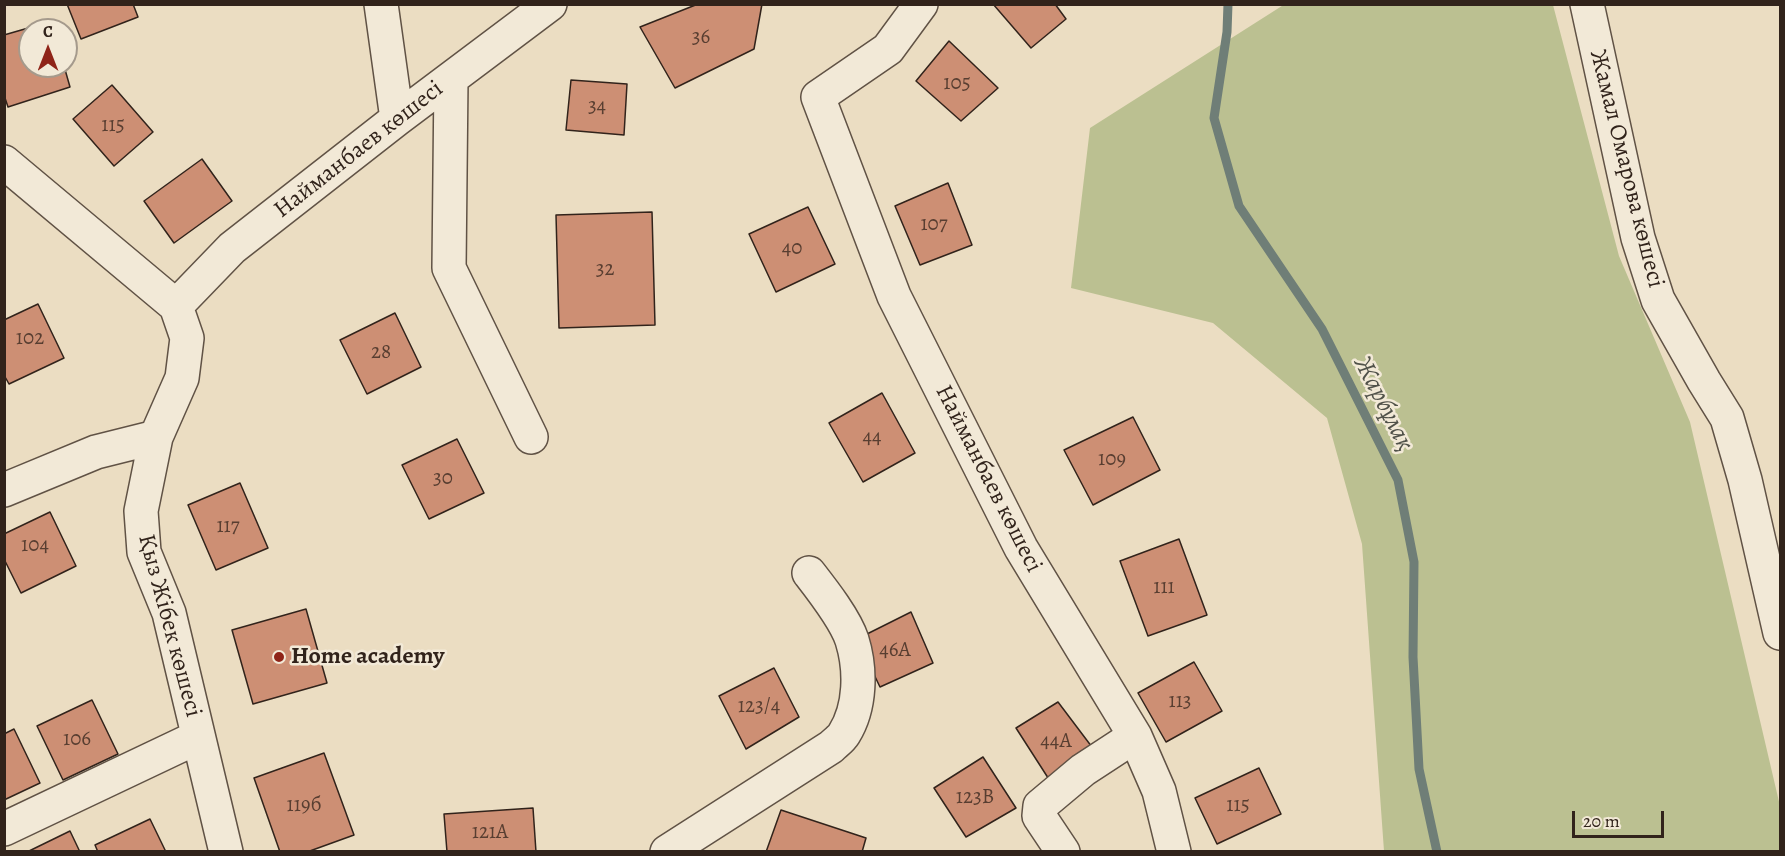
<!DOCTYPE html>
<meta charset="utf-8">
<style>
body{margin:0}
#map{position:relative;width:1785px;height:856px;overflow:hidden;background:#ebddc2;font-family:Alegreya,serif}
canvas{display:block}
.frame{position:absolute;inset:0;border:6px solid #31231b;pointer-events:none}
.north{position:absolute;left:18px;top:18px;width:60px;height:60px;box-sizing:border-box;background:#f2e9d7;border:2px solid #a59a8c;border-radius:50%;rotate:0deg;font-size:16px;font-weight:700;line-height:24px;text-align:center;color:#31231b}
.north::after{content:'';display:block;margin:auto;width:21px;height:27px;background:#8f2418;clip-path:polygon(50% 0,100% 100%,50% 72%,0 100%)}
.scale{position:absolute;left:1572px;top:811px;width:92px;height:27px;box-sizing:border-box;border:3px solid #31231b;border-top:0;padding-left:8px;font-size:18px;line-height:21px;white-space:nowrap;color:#31231b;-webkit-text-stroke:4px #f2e9d7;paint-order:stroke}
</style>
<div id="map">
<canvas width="1785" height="856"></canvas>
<div class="frame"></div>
<div class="north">С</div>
<div class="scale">20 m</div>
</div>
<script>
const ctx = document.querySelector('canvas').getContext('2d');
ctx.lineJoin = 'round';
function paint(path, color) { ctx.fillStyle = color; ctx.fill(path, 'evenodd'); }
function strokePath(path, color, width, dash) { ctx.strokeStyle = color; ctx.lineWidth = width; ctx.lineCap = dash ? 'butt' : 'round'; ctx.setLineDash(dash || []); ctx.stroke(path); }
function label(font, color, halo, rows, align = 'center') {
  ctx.font = font + ' Alegreya,serif'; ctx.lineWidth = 5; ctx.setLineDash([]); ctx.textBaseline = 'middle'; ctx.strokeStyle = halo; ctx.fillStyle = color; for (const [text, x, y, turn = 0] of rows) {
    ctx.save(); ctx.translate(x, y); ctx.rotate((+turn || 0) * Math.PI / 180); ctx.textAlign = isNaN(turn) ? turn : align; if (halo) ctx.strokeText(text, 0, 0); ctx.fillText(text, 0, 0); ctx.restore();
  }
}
paint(new Path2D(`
 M 1285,4 L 1553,5 L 1619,256 L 1690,422 L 1780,806 L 1780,851 L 1384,851 L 1362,544 L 1327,418 L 1213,323 L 1071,288 L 1090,128 Z`), '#bbc091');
strokePath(new Path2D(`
 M 1228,4 L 1227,32 L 1214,118 L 1239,206 L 1322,329 L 1398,480 L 1414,562 L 1413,657 L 1419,769 L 1437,852`), '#6f7e77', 9);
const building = new Path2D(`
 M 67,4 L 133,4 L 138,17 L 81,39 Z
 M 698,4 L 762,4 L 754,49 L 675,88 L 640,27 Z
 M 993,4 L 1055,4 L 1066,19 L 1031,48 Z
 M 49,22 L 52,30 L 30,30 L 30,66 L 64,66 L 70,87 L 8,107 L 4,95 L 4,35 Z
 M 949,41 L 998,88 L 961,121 L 916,81 Z
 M 571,80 L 627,84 L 624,135 L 566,130 Z
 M 112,85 L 153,132 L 114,166 L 73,119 Z
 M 202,159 L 232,201 L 174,243 L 144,201 Z
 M 948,183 L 972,245 L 920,265 L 895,206 Z
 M 808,207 L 835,264 L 776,292 L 749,234 Z
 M 652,212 L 655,325 L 559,328 L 556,215 Z
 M 38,304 L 64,358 L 9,384 L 4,375 L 4,320 Z
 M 395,313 L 421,367 L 367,394 L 340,340 Z
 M 882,393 L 915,453 L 863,482 L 829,423 Z
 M 1133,417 L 1160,470 L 1093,505 L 1064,450 Z
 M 457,439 L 484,493 L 429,519 L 402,465 Z
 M 240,483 L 268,548 L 216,570 L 188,505 Z
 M 50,512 L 76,566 L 21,593 L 4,559 L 4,534 Z
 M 1179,539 L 1207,615 L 1148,636 L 1120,561 Z
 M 306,609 L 327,683 L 253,704 L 232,630 Z
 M 911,612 L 933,663 L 880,687 L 857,639 Z
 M 1194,662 L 1222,711 L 1166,742 L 1138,693 Z
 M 774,668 L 799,717 L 746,749 L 719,696 Z
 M 92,700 L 118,754 L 63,780 L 37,726 Z
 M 1058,702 L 1098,755 L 1052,784 L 1016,728 Z
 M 14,729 L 40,783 L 4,800 L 4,734 Z
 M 324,753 L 354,835 L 307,852 L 280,852 L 254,778 Z
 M 983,757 L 1016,808 L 966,837 L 934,788 Z
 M 1259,768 L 1281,814 L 1217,844 L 1195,798 Z
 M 533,808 L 536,852 L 447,852 L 444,814 Z
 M 781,810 L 866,838 L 862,852 L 766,852 Z
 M 150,819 L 166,852 L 98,852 L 95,845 Z
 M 70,831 L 80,852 L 27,852 Z`);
paint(building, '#cd8f74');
strokePath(building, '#31231b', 1.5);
const minor = new Path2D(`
 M 381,4 L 397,119
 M 921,4 L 888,49 L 818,97 L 894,296 L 1021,548 L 1135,736 L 1159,791 L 1174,852
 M 1587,4 L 1638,238 L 1658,300 L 1704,381 L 1727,418 L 1745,480 L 1780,633
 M 451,79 L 449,268 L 531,437
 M 4,162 L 176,306 L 187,338 L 182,378 L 156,437 L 141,511 L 144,552 L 169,613 L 226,852
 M 176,306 L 232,248 L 397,119 L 550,4
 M 4,490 L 96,452 L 156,437
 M 4,829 L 198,737
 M 667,852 L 831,747 C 835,743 841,739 844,734 C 861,707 861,669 852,640 C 845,619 823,591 809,573
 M 1063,852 L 1039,816 L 1040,806 L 1083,770 L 1135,736`);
strokePath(minor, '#605245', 36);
strokePath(minor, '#f2e9d7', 33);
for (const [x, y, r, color] of [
 [279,657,6,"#8f2418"]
]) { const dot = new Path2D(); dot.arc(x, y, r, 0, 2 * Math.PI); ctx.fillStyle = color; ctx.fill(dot); strokePath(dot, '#f2e9d7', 2); }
label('21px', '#583e31', null, [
 ["36",701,38],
 ["105",957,84],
 ["34",597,107],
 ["115",113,126],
 ["107",934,225],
 ["40",792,249],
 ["32",605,270],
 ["102",30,339],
 ["28",381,353],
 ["44",872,438],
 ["109",1112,460],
 ["30",443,479],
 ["117",228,527],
 ["104",35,546],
 ["111",1164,588],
 ["46А",895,651],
 ["113",1180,702],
 ["123/4",759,707],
 ["106",77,740],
 ["44А",1056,742],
 ["123В",975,798],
 ["119б",304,806],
 ["115",1238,806],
 ["121А",490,833]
]);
label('24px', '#31231b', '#f2e9d7', [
 ["Найманбаев көшесі",359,150,-38],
 ["Жамал Омарова көшесі",1626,169,76],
 ["Найманбаев көшесі",988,479,63],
 ["Қыз Жібек көшесі",169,626,75]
]);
label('bold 24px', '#31231b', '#f2e9d7', [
 ["Home academy",291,657]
], 'left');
label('italic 26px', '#505149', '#f2e9d7', [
 ["Жарбұлақ",1383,404,63]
]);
</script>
